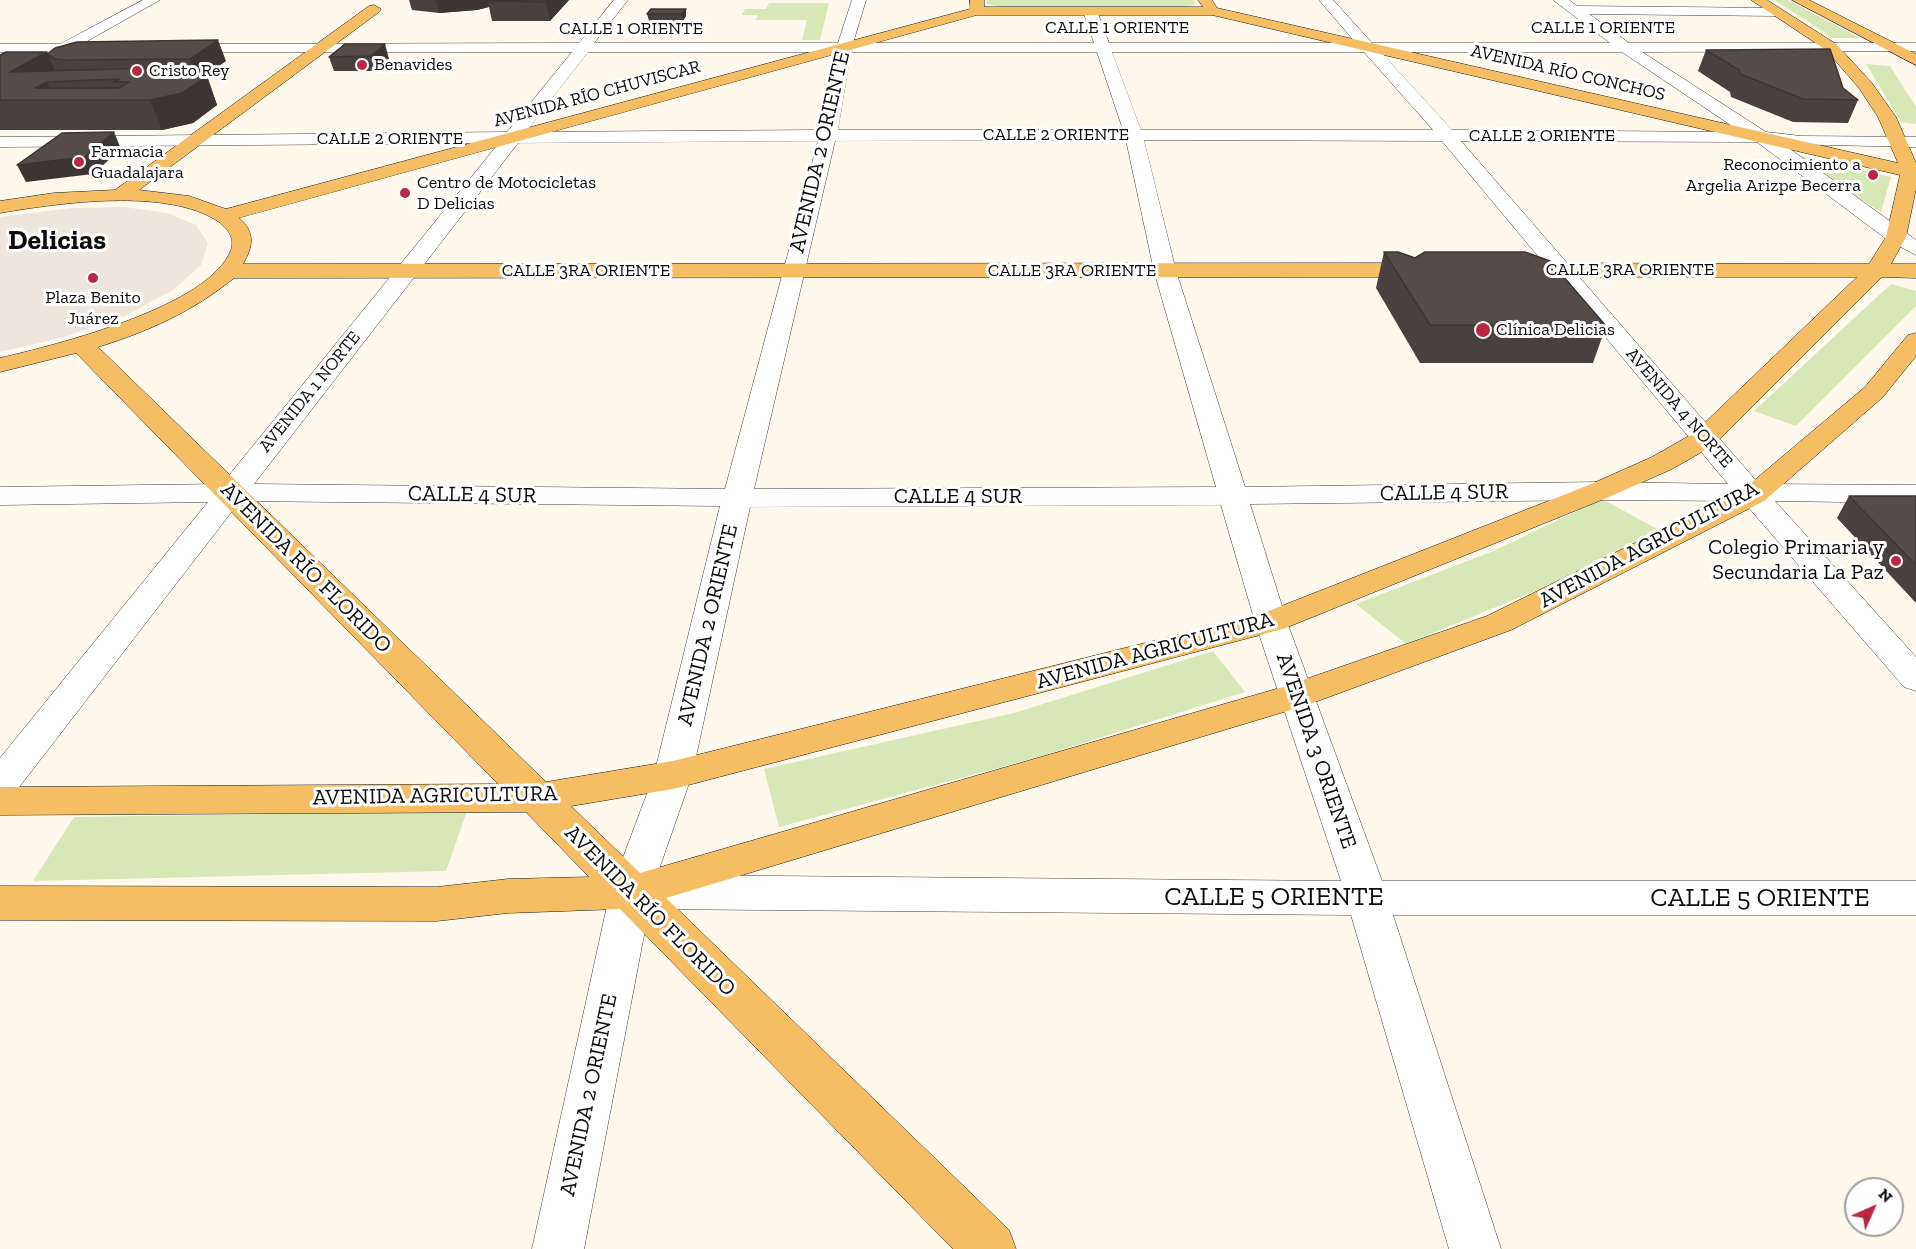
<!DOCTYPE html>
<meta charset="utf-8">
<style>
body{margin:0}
#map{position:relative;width:1916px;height:1249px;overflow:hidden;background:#fff8ec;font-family:"Zilla Slab",serif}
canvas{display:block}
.north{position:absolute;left:1844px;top:1177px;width:60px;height:60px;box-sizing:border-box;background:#fff;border:2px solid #9e9e9e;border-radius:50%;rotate:45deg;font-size:16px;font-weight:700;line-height:24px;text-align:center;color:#0c0c0c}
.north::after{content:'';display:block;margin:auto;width:21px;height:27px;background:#ba2743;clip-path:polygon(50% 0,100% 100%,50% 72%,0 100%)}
</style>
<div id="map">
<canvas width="1916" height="1249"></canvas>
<div class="north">N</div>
</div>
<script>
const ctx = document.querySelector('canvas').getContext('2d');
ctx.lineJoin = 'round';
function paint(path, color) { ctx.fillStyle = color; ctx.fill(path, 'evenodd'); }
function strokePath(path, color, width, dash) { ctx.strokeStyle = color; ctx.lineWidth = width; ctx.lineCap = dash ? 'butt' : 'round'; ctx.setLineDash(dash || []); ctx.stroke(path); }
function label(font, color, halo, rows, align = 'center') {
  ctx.font = font + ' "Zilla Slab",serif'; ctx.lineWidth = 6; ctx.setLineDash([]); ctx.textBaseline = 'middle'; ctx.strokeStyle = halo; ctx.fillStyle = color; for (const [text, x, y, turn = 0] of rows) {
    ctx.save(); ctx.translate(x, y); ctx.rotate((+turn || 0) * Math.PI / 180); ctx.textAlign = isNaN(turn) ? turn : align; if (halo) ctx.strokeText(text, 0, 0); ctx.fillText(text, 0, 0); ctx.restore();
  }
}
paint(new Path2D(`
 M 987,0 L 1193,0 L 1196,4 L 1184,8 L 1004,8 L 987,4 Z
 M 1774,0 L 1788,0 L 1860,38 L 1833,38 Z
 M 769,3 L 829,3 L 820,40 L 802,40 L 807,20 L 756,20 L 758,15 L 742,15 L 745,9 L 766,9 Z
 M 1866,64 L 1890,66 L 1916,107 L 1916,124 L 1901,122 Z
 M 1792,154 L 1891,177 L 1881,212 Z
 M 1891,284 L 1916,291 L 1916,306 L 1796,426 L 1754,411 Z
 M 1602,499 L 1659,530 L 1545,587 L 1406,644 L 1356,604 L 1491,552 Z
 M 1213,651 L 1245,692 L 1042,756 L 779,827 L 764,769 L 1014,713 Z
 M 467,811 L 446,871 L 33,881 L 74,817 Z`), '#d7e8b6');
paint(new Path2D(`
 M 124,207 L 167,213 L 196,225 L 208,243 L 201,265 L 173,290 L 125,316 L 61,338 L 0,352 L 0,217 L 71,208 Z`), '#eee6dc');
const minor = new Path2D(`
 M 143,0 L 160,0 L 82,44 L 105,45 L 107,48 L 105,51 L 65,52 L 0,86 L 0,75 L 43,52 L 0,52 L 0,44 L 60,44 Z
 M 614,0 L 628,0 L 594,43 L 838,43 L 852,0 L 866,0 L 853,43 L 1094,43 L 1083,11 L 1090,7 L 1097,11 L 1109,43 L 1356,43 L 1319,0 L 1333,0 L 1372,43 L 1610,43 L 1553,0 L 1569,0 L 1577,6 L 1778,8 L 1785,12 L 1778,16 L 1589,14 L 1629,43 L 1916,43 L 1916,51 L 1642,52 L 1766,132 L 1801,136 L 1916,137 L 1916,147 L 1783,144 L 1916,240 L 1916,255 L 1889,241 L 1757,142 L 1461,141 L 1759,484 L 1916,485 L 1916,503 L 1775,501 L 1916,657 L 1916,691 L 1904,687 L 1743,501 L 1599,500 L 1250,504 L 1287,622 L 1382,881 L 1916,881 L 1916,915 L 1393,915 L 1501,1249 L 1449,1249 L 1351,915 L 649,909 L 584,1249 L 532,1249 L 610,892 L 654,775 L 720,506 L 240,501 L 13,795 L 0,799 L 0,758 L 208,502 L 0,505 L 0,487 L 222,484 L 499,143 L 0,147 L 0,137 L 507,132 L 572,52 L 176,52 L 169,48 L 176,44 L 579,43 ZM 588,52 L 836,52 L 820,130 L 526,132 ZM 851,52 L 1097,52 L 1123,130 L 838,130 ZM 1112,52 L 1364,52 L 1433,130 L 1141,130 ZM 1381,52 L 1622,52 L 1741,132 L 1452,130 ZM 1126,140 L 1154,271 L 1216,487 L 754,489 L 835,141 ZM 1144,140 L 1442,141 L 1728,484 L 1599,482 L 1245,487 L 1176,271 ZM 818,141 L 725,489 L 254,484 L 518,143 ZM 1221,505 L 1255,622 L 1341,881 L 657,875 L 692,775 L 750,507 Z`);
const major = new Path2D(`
 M 970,0 L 984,0 L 984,7 L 1203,7 L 1198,0 L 1212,0 L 1217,8 L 1898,163 L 1878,117 L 1859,88 L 1826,50 L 1751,0 L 1767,0 L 1836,44 L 1871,82 L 1896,117 L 1916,163 L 1916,189 L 1906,237 L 1891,264 L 1916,264 L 1916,278 L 1882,277 L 1714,445 L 1672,469 L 1609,497 L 1283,629 L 673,789 L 571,806 L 640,873 L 1283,687 L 1487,616 L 1744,489 L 1865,387 L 1908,335 L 1916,333 L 1916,356 L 1883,397 L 1764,501 L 1511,630 L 1307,705 L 666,898 L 1009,1230 L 1016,1249 L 953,1249 L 620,909 L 508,913 L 437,921 L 0,920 L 0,886 L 437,887 L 508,879 L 589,877 L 526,812 L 0,815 L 0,787 L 498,784 L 76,353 L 0,372 L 0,358 C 56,345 209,307 231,250 C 235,238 228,229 219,222 C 168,187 59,203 0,213 L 0,201 L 54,193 L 115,190 L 369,6 L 374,5 L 381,9 L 379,12 L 139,190 L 189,196 L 226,209 L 970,9 ZM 977,15 L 1212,15 L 1900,175 L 1886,237 L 1869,264 L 1513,263 L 1505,265 L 1502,270 L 1505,275 L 1513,277 L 1857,277 L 1694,433 L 1652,457 L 1589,485 L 1261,614 L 673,761 L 546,782 L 98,347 C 147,332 194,311 234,278 L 1425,277 L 1433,275 L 1436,270 L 1433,265 L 1425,263 L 243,264 C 253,247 256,232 239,218 Z
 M 1792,0 L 1809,0 L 1916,54 L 1916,65 Z`);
strokePath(minor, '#3f3f3f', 1);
strokePath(major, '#1d1d1d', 1);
paint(minor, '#fff');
paint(major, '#f6be64');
paint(new Path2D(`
 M 409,0 L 569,0 L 550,21 L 492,21 L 489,7 L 477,10 L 439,13 L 412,10 Z
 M 686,9 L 686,16 L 683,21 L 649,21 L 647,14 Z
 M 77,42 L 226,61 L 204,76 L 207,76 L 217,105 L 193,123 L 162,130 L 0,130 L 0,55 L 47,52 L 47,54 Z
 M 345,44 L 389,59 L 375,71 L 334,71 L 329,57 Z
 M 1706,50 L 1843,88 L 1858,100 L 1848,123 L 1793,122 L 1731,97 L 1730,92 L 1698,71 Z
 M 1384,252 L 1606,326 L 1593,363 L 1420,363 L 1376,288 Z
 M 1849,496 L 1916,496 L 1916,603 L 1837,518 Z`), '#49413f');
paint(new Path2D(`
 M 436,0 L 506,0 L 505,2 L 505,1 L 488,1 L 489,7 L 477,10 L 439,13 Z
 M 548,0 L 569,0 L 550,21 L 546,2 Z
 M 686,9 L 686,16 L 683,21 L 682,14 Z
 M 218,40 L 226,61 L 204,76 L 207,76 L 217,105 L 193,123 L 162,130 L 150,100 L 148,72 L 155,68 L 166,96 L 199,82 L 190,59 Z
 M 385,44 L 389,59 L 375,71 L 371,56 Z
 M 47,52 L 59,80 L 47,82 L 55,100 L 37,93 L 24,101 L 10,72 Z
 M 114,132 L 121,149 L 93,174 L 26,182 L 17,165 Z`), '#3c3533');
const building = new Path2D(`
 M 489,0 L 548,0 L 546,2 L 488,1 Z
 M 651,9 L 686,9 L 682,14 L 647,14 Z
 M 218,40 L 190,59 L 65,60 L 55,59 L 48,55 L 47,54 L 55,48 L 77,42 Z
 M 345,44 L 385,44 L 371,56 L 329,57 Z
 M 1830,49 L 1843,88 L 1858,100 L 1803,99 L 1740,74 L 1739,70 L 1706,50 Z
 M 6,52 L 47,52 L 10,72 L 155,68 L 148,72 L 203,72 L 197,76 L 207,76 L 182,93 L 150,100 L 0,100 L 0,55 ZM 119,79 L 114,82 L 129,82 L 119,88 L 35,88 L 47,82 Z
 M 114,132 L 85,157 L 17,165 L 62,133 Z
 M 1384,252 L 1398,252 L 1415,258 L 1425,252 L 1525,252 L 1550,261 L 1606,326 L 1430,325 Z
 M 1849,496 L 1916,496 L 1916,565 Z`);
paint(building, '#554c49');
strokePath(building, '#3c3533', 1.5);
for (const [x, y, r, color] of [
 [362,65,6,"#ba2743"],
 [137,71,6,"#ba2743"],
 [79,162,6,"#ba2743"],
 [1873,175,6,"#ba2743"],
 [405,193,6,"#ba2743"],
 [93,278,6,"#ba2743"],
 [1483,330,8,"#ba2743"],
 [1896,561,6,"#ba2743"]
]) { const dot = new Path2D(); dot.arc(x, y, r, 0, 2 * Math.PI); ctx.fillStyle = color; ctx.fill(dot); strokePath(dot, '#fff', 2); }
label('18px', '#0c0c0c', '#fff', [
 ["CALLE 1 ORIENTE",1117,28],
 ["CALLE 1 ORIENTE",1603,28],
 ["CALLE 1 ORIENTE",631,29],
 ["AVENIDA RÍO CONCHOS",1568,73,13],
 ["AVENIDA RÍO CHUVISCAR",597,94,-15],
 ["CALLE 2 ORIENTE",1056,135],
 ["CALLE 2 ORIENTE",1542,136],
 ["CALLE 2 ORIENTE",390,139],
 ["CALLE 3RA ORIENTE",1630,270],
 ["CALLE 3RA ORIENTE",586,271],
 ["CALLE 3RA ORIENTE",1072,271],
 ["AVENIDA 1 NORTE",310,392,-51],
 ["AVENIDA 4 NORTE",1679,408,49]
]);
label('18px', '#0c0c0c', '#fff', [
 ["Benavides",374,65],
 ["Cristo Rey",149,71],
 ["Farmacia",91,152],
 ["Guadalajara",91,173],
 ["Reconocimiento a",1861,165,"right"],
 ["Argelia Arizpe Becerra",1861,186,"right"],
 ["Centro de Motocicletas",417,183],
 ["D Delicias",417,204],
 ["Plaza Benito",93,298,"center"],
 ["Juárez",93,319,"center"],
 ["Clínica Delicias",1496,330]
], 'left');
label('22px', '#0c0c0c', '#fff', [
 ["AVENIDA 2 ORIENTE",820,152,-77],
 ["CALLE 4 SUR",1444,493,-1],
 ["CALLE 4 SUR",472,495,1],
 ["CALLE 4 SUR",958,497],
 ["AVENIDA AGRICULTURA",1649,545,-28],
 ["AVENIDA RÍO FLORIDO",306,568,45],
 ["AVENIDA 2 ORIENTE",708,625,-77],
 ["AVENIDA AGRICULTURA",1155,651,-15],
 ["AVENIDA 3 ORIENTE",1316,751,71],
 ["AVENIDA AGRICULTURA",435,796,-1],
 ["AVENIDA RÍO FLORIDO",650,911,45],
 ["AVENIDA 2 ORIENTE",589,1095,-78]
]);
label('22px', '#0c0c0c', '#fff', [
 ["Colegio Primaria y",1884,548],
 ["Secundaria La Paz",1884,573]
], 'right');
label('27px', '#0c0c0c', '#fff', [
 ["CALLE 5 ORIENTE",1274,897],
 ["CALLE 5 ORIENTE",1760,898]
]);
label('bold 28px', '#0c0c0c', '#fff', [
 ["Delicias",57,241]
]);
</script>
